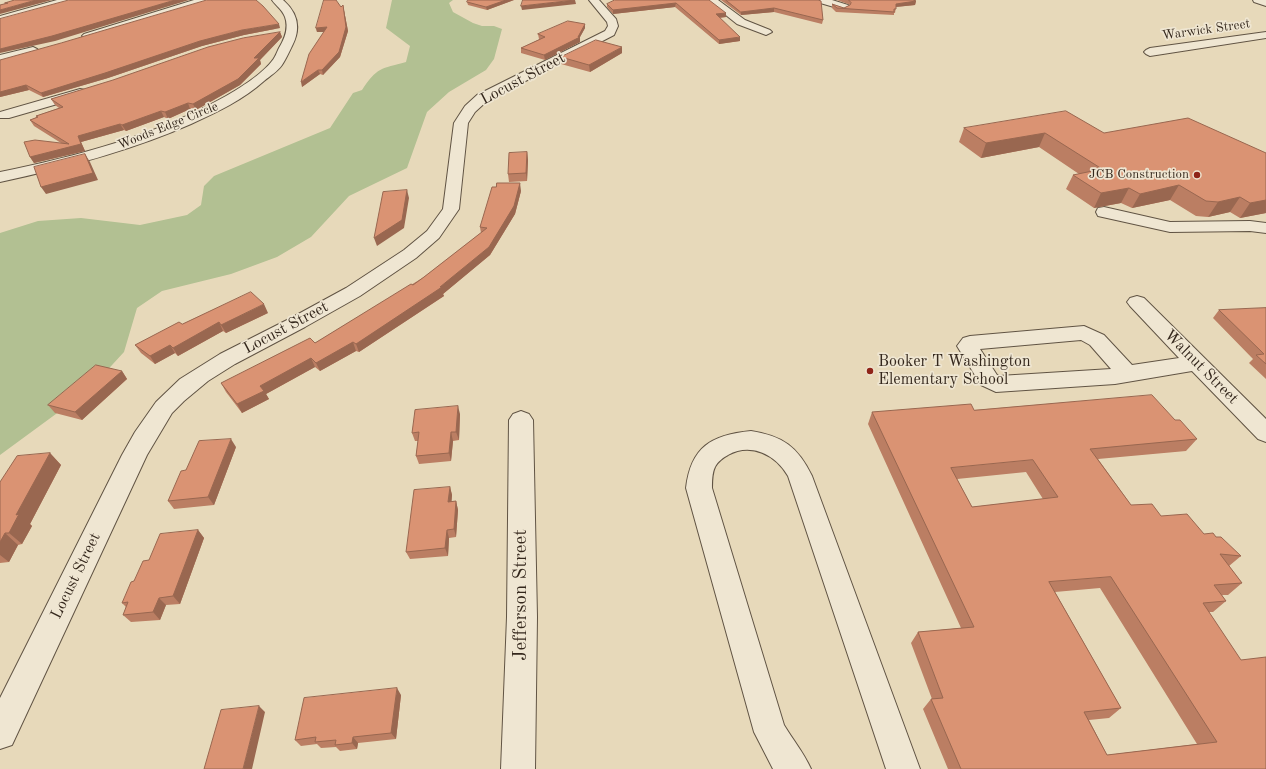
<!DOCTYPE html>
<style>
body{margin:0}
canvas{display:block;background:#e7d9ba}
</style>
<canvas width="1266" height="769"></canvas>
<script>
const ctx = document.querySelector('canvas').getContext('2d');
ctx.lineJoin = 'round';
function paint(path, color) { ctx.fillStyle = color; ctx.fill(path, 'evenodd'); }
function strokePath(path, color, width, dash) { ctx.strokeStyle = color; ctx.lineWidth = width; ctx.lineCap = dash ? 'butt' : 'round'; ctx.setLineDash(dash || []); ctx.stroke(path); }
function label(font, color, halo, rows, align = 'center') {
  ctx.font = font + ' "Old Standard TT",serif'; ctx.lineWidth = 3.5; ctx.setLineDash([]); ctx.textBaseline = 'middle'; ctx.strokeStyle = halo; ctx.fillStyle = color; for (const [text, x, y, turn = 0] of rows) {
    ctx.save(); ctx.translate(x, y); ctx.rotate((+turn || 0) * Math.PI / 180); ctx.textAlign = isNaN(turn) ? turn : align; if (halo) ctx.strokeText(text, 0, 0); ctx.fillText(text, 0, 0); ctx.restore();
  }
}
paint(new Path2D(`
 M 392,0 L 453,0 L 449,3 L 453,12 L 473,23 L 482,26 L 494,26 L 502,29 L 494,59 L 486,70 L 449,92 L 427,112 L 407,168 L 349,196 L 311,237 L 277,257 L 231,274 L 162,291 L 137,308 L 124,352 L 90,389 L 0,455 L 0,233 L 38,221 L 81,218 L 140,225 L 187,215 L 201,205 L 204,186 L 214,176 L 330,128 L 353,93 L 362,90 C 377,67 381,69 406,62 L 410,46 L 386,28 Z`), '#b2c092');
const minor = new Path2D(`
 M 57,0 L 73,0 L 72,2 L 0,22 L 0,16 Z
 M 194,0 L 210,0 L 209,2 L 92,38 L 88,39 L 82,36 L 84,34 Z
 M 272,0 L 283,0 C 298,13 301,29 292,46 C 289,52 286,59 282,65 C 278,71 270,76 264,81 C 243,100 217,112 191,124 C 130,151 65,168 0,182 L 0,172 C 78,156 157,135 226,96 C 240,88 262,74 272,61 C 275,58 277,52 279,48 C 285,38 289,28 285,17 C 282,9 276,6 272,0 Z
 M 589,0 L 599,0 L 616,19 L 618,26 L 614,35 L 487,101 L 475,112 L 468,123 L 459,209 L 439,238 L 416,258 L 360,296 L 305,327 L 235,364 L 208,381 L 184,401 L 172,413 L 147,455 L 12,745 L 0,749 L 0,698 L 122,455 L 135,432 L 156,402 L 180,379 L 220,354 L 291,318 L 346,288 L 404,250 L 427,231 L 443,209 L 454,123 L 465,106 L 477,95 L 605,31 L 608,26 L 607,22 Z
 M 707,0 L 718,0 L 745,20 L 770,30 L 772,32 L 766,35 L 737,24 Z
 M 816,0 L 832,0 L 848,5 L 849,7 L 844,10 L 817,2 Z
 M 1253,0 L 1266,0 L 1266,6 L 1254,2 Z
 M 1266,32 L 1266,38 L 1150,56 L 1146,54 L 1144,52 L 1146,50 L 1150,48 Z
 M 33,47 L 37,49 L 39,51 L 37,53 L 0,63 L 0,55 Z
 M 80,89 L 85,90 L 87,93 L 85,96 L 9,118 L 0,118 L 0,112 Z
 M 1104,207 L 1170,222 L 1250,221 L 1266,223 L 1266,233 L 1250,231 L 1170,232 L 1098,216 L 1096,212 L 1098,208 Z
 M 1137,296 L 1144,298 L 1266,419 L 1266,442 L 1258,439 L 1192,371 L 1115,384 L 996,392 L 981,385 L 957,346 L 963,338 L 970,336 L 1084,326 L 1104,335 L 1132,365 L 1179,358 L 1130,306 L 1127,302 L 1130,298 ZM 1081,340 L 1090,345 L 1111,369 L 999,376 L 997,375 L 980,349 Z
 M 521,411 L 529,414 L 533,420 L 537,617 L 535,769 L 501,769 L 507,617 L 509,420 L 513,414 Z
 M 751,431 C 783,436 798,447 812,476 L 920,769 L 886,769 L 788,476 C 776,455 751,442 728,455 C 724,457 717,462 715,467 C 712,473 712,481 712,488 L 784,725 C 793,740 804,753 811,769 L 773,769 L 754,732 L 686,488 C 691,447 711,435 751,431 Z`);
strokePath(minor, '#615444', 2);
paint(minor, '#efe6d2');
paint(new Path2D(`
 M 514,0 L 487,10 L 468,5 L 467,2 Z
 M 709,0 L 726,17 L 719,18 L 740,41 L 719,44 L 675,7 L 613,14 L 607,7 L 607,4 Z
 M 721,0 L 818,0 L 823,20 L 822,24 L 774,12 L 741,15 Z
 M 837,0 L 913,0 L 916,1 L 915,5 L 896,7 L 895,13 L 894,13 L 894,15 L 836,12 L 832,8 L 832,4 L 844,8 L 850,5 L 848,4 Z
 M 343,5 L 348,31 L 340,57 L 323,75 L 320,74 L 302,87 L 324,32 L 317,32 L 316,28 L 341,7 Z
 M 585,24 L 585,28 L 580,37 L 580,42 L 545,60 L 521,53 L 521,48 L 540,39 L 539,39 L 538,34 Z
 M 280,28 L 244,35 L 202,46 L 108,78 L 43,97 L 29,90 L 0,97 L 0,60 Z
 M 280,32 L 282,37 L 260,60 L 261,64 L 240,85 L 196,110 L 190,109 L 168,119 L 164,117 L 126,131 L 124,130 L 81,142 L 85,151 L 34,163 L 30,157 L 61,143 L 34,126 L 30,120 L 37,117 L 36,116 L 59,108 L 55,105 L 51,99 Z
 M 622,53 L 590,72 L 561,64 L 561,57 Z
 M 964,128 L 1104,133 L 1266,153 L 1266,213 L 1240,218 L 1230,212 L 1208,217 L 1196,216 L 1170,200 L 1132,208 L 1121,203 L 1094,208 L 1066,189 L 1073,175 L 1079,174 L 1039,147 L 981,158 L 959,142 Z
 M 527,152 L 528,160 L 527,181 L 509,182 L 508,174 Z
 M 521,191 L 515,214 L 490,255 L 443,294 L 444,296 L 359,352 L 356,351 L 320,371 L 315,367 L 266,394 L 269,399 L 242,413 L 226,392 L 221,383 L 315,343 L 424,277 L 481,233 L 480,227 Z
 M 1266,308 L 1266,379 L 1249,363 L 1253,359 L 1213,318 L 1219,310 Z
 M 268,313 L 226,333 L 223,331 L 178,356 L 175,353 L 155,364 L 141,353 L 135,345 L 182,324 Z
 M 122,371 L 127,379 L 82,420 L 55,413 L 48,405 Z
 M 974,410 L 1175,420 L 1197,439 L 1186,451 L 1098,459 L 1131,505 L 1161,516 L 1204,534 L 1216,537 L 1241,556 L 1229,566 L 1242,583 L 1228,595 L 1222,595 L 1226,601 L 1213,612 L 1209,612 L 1266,769 L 948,769 L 923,709 L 931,699 L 932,699 L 911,643 L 918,632 L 961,628 L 868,424 L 872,412 ZM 1026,472 L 1043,499 L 972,507 L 957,479 ZM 1100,588 L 1197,744 L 1107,755 L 1089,720 L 1109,718 L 1121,708 L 1055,592 Z
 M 460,414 L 459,440 L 453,441 L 451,461 L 419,464 L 416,456 L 418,441 L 415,441 L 412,433 Z
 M 236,447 L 214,505 L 174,509 L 168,501 L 186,470 Z
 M 50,453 L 61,465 L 30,524 L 32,526 L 22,544 L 18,545 L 9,562 L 0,563 L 0,482 Z
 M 450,487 L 452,495 L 451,502 L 456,501 L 458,510 L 456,537 L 449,538 L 448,556 L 410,559 L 406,552 Z
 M 198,530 L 204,538 L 180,604 L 166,605 L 160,620 L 131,622 L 123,615 L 126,607 L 122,603 L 134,581 L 149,560 Z
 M 401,695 L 396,739 L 358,743 L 357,749 L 340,751 L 336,747 L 321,748 L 317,744 L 301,746 L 295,740 Z`), '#bb7e63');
paint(new Path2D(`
 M 36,0 L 52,0 L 0,14 L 0,10 Z
 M 175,0 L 189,0 L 55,41 L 0,53 L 0,49 Z
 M 506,0 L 514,0 L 487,10 L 486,7 Z
 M 575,0 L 576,4 L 522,10 L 521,6 Z
 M 916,1 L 915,5 L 895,7 L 896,4 Z
 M 676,3 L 675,7 L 613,14 L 613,10 Z
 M 343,5 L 348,31 L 340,57 L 323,75 L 322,70 Z
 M 774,8 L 774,12 L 741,15 L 741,12 Z
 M 726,13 L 726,17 L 716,18 L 716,14 Z
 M 279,24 L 280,28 L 244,35 L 202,46 L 108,78 L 43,97 L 41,93 L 200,41 L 242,30 Z
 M 585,24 L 585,28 L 580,37 L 580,42 L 545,60 L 544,55 L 578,37 Z
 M 327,27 L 328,32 L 317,32 L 316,28 Z
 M 280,32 L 282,37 L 260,60 L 261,64 L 240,85 L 196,110 L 193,104 L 254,58 Z
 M 740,37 L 740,41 L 719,44 L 719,40 Z
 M 622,47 L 622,53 L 590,72 L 589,65 Z
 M 318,70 L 320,74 L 302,87 L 301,82 Z
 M 26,85 L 29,90 L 0,97 L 0,92 Z
 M 188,103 L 190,109 L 168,119 L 165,112 Z
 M 161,111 L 164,117 L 126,131 L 122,125 Z
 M 120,124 L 124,130 L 81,142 L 85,151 L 34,163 L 30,157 L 81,144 L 78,136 Z
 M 1045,133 L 1039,147 L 981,158 L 986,143 Z
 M 527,152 L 528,160 L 527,181 L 526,173 Z
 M 85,154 L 90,162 L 98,180 L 46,194 L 41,187 Z
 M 520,183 L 521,191 L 515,214 L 490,255 L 443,294 L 444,296 L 359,352 L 356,344 L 440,287 L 489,247 Z
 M 1179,185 L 1170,200 L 1132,208 L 1140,194 Z
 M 1129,188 L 1121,203 L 1094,208 L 1101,193 Z
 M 407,190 L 409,198 L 404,228 L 377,246 L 374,238 Z
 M 1240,197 L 1230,212 L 1208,217 L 1218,202 Z
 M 1266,200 L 1266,213 L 1240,218 L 1250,203 Z
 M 264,304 L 268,313 L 226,333 L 221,325 Z
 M 219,322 L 223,331 L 178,356 L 173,348 Z
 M 353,342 L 356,351 L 320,371 L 316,363 Z
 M 170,345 L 175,353 L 155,364 L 150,356 Z
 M 311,358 L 315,367 L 266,394 L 269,399 L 242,413 L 237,404 L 260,386 Z
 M 122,371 L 127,379 L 82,420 L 75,412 Z
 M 458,406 L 460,414 L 459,440 L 456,432 Z
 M 451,432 L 453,441 L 451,461 L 449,453 Z
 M 231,439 L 236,447 L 214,505 L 208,497 Z
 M 50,453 L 61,465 L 30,524 L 32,526 L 22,544 L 9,533 L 16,515 Z
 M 450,487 L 452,495 L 451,510 L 448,502 Z
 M 456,501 L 458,510 L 456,537 L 454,529 Z
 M 198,530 L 204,538 L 180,604 L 173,596 Z
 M 447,530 L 449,538 L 448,556 L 445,548 Z
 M 5,533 L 18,545 L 9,562 L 0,555 L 0,542 Z
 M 159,598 L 166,605 L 160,620 L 153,612 Z
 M 397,688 L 401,695 L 396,739 L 391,733 Z
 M 259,706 L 265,712 L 252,769 L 243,769 Z
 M 353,737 L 358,743 L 357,749 L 352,743 Z`), '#996750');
const building = new Path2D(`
 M 15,0 L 36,0 L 0,10 L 0,5 L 8,3 L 5,3 Z
 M 69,0 L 175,0 L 52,36 L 0,49 L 0,19 Z
 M 207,0 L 256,0 L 263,6 L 279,24 L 242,30 L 200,41 L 105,73 L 41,93 L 26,85 L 0,92 L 0,60 L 61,43 Z
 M 324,0 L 336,0 L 341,7 L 343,5 L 346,27 L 339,52 L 322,70 L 318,70 L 301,82 L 309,54 L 327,27 L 316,28 Z
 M 468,0 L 506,0 L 486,7 L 467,2 Z
 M 523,0 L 575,0 L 521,6 Z
 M 615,0 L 709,0 L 726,13 L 716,14 L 740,37 L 719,40 L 676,3 L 613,10 L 607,4 Z
 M 726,0 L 818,0 L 821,1 L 823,20 L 774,8 L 741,12 Z
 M 849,0 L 913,0 L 916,1 L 896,4 L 896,9 L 894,9 L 894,12 L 837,8 L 832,4 L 844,8 L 850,5 L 851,3 Z
 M 568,21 L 585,24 L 578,37 L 580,37 L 544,55 L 521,48 L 545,37 L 538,34 Z
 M 280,32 L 254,58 L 259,58 L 238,79 L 193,104 L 188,103 L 165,112 L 161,111 L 122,125 L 120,124 L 78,136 L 81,144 L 30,157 L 24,142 L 35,140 L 69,144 L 30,120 L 38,117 L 36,116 L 63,107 L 51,99 L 113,80 L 208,47 L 243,38 Z
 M 596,40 L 622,47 L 589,65 L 561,57 Z
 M 1066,111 L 1104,133 L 1188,118 L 1266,153 L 1266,200 L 1250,203 L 1240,197 L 1218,202 L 1206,201 L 1179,185 L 1140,194 L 1129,188 L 1101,193 L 1073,175 L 1102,169 L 1045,133 L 986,143 L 964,128 Z
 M 527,152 L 526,173 L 508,174 L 509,153 Z
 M 85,154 L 93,173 L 41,187 L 34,167 Z
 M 497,183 L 520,183 L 514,206 L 489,247 L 440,287 L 442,287 L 356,344 L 353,342 L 316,363 L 311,358 L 260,386 L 264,391 L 237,404 L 221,383 L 310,338 L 315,343 L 411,284 L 413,285 L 424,277 L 487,228 L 480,227 L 492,187 L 496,187 Z
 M 407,190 L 402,220 L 374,238 L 383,192 Z
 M 251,292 L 264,304 L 221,325 L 219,322 L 173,348 L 170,345 L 150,356 L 135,345 L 179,322 L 182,324 Z
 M 1266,308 L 1266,364 L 1256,355 L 1264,354 L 1219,310 Z
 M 96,365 L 122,371 L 75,412 L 48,405 Z
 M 1152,395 L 1175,420 L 1180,420 L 1197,439 L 1090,449 L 1131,505 L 1152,504 L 1161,516 L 1187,514 L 1204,534 L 1213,533 L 1216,537 L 1221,537 L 1241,556 L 1220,554 L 1242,583 L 1214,585 L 1226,601 L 1203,603 L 1241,660 L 1266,657 L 1266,769 L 961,769 L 931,699 L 943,698 L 918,632 L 974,627 L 872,412 L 971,404 L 974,410 ZM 1033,460 L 1058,497 L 972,507 L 951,468 ZM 1111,577 L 1217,742 L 1107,755 L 1084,712 L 1121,708 L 1049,582 Z
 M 458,406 L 456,432 L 451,432 L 449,453 L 416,456 L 419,432 L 412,433 L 415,410 Z
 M 231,439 L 208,497 L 168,501 L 181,471 L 186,470 L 199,441 Z
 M 50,453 L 16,515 L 19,514 L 9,533 L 5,533 L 0,542 L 0,482 L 17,456 Z
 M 450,487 L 448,502 L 456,501 L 454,529 L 447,530 L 445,548 L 406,552 L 414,490 Z
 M 198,530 L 173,596 L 159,598 L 153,612 L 123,615 L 128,602 L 122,603 L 131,582 L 134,581 L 143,561 L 149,560 L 160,534 Z
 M 397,688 L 391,733 L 353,737 L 352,743 L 335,745 L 336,740 L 315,742 L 316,737 L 295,740 L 304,698 Z
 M 259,706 L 243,769 L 204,769 L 221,710 Z`);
paint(building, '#da9373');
strokePath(building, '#996750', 1);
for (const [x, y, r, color] of [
 [1197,175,4,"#8f2418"],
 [870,371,4,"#8f2418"]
]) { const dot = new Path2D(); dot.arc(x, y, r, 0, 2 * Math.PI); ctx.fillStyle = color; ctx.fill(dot); strokePath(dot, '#efe6d2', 1.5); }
label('13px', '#34271c', '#efe6d2', [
 ["Warwick Street",1206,30,-8],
 ["Woods Edge Circle",168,126,-22]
]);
label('13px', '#34271c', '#efe6d2', [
 ["JCB Construction",1189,175]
], 'right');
label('16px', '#34271c', '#efe6d2', [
 ["Locust Street",523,79,-28],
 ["Locust Street",286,328,-28],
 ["Walnut Street",1201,367,45],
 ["Locust Street",76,576,-64]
]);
label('16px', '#34271c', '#efe6d2', [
 ["Booker T Washington",878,362],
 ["Elementary School",878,380]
], 'left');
label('19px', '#34271c', '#efe6d2', [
 ["Jefferson Street",521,595,-90]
]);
</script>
